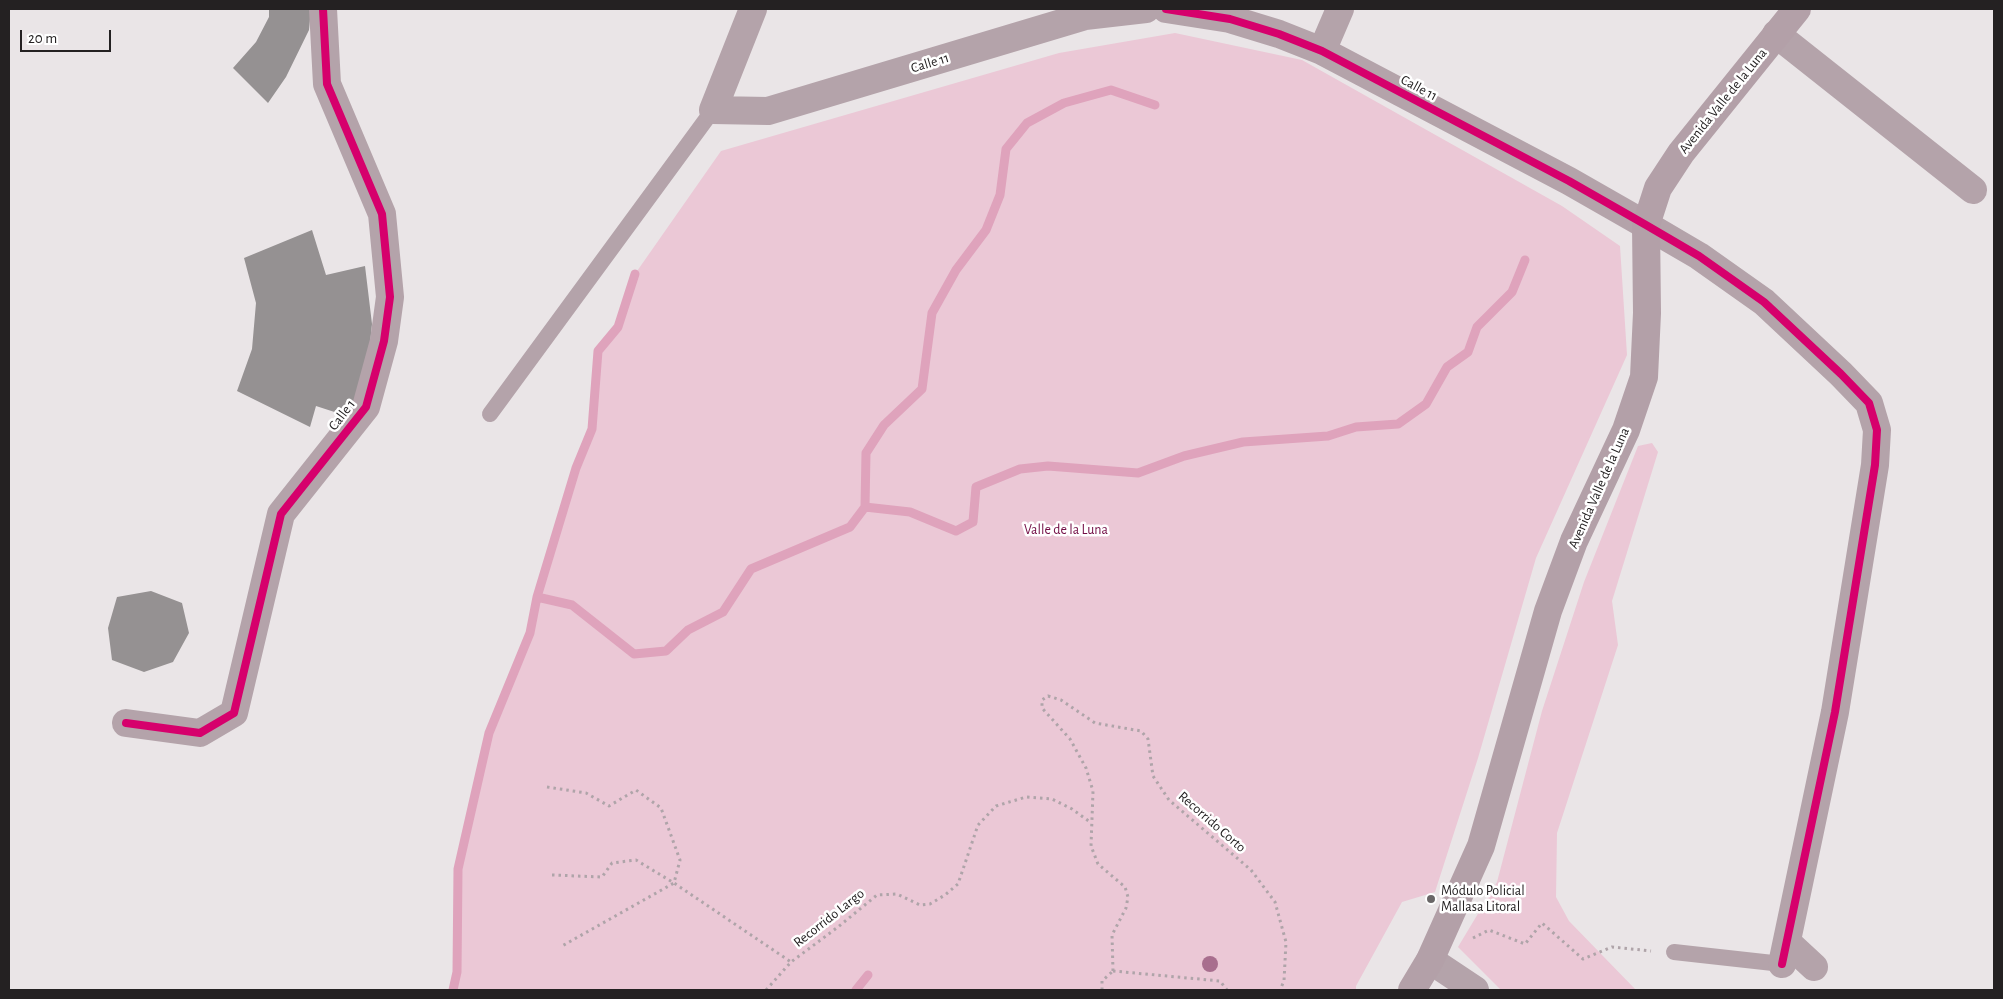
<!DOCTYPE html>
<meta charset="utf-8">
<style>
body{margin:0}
#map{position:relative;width:2003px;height:999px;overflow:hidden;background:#eae5e7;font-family:"Alegreya Sans",sans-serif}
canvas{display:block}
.frame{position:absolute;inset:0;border:10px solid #242122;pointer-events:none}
.scale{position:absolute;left:20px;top:30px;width:91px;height:22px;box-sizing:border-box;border:2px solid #242122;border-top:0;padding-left:6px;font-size:15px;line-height:18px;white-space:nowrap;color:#242122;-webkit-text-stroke:4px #fff;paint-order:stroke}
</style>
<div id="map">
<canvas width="2003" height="999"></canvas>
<div class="frame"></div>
<div class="scale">20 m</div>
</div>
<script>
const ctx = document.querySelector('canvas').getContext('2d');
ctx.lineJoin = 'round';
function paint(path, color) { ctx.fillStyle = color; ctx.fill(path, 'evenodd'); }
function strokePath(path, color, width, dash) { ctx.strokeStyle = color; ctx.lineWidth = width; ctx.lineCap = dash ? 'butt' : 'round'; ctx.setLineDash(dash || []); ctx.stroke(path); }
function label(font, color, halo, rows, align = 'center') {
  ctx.font = font + ' "Alegreya Sans",sans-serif'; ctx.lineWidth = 5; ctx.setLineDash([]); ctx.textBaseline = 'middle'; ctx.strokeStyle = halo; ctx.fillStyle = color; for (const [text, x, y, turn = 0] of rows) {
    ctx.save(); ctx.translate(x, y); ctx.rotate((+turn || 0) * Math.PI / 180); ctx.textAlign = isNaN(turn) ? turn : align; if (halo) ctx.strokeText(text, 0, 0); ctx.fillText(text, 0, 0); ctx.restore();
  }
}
paint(new Path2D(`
 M 1175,33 L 1302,60 L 1562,206 L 1620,246 L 1627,355 L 1536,558 L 1478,758 L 1435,892 L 1402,902 L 1356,986 L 1356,990 L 453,990 L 457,972 L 458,869 L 489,733 L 530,633 L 537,596 L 576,468 L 592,429 L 598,351 L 618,327 L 635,274 L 721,151 L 1059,53 Z
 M 1652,443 L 1658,452 L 1612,601 L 1618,645 L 1557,833 L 1556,897 L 1569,921 L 1636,990 L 1501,990 L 1458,947 L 1497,882 L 1542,711 L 1584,582 L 1638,446 Z`), '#ebc8d6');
strokePath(new Path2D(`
 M 865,507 L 866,453 L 884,425 L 922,389 L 932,313 L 956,270 L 986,230 L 1000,195 L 1006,149 L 1027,123 L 1064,103 L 1111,90 L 1155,105
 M 537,597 L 576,468 L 592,429 L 598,351 L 618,327 L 635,274
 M 453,990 L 457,972 L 458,869 L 489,733 L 530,633 L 537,597 L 572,605 L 634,654 L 666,651 L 688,630 L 723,612 L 751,569 L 850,527 L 865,507 L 910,512 L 956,531 L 973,522 L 976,487 L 1020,469 L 1048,466 L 1138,473 L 1184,456 L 1243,442 L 1328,436 L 1356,427 L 1398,424 L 1426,404 L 1447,367 L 1468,352 L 1477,327 L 1512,292 L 1525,260
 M 856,990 L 868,975`), '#dfa3bc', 9);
paint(new Path2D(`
 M 269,9 L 311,9 L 309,30 L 286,77 L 268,103 L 233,68 L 256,42 L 269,17 Z
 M 312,230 L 326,275 L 365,266 L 372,324 L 367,374 L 353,418 L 316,406 L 310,427 L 237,391 L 252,349 L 256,303 L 244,258 Z
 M 151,591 L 182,603 L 189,633 L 173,662 L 144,672 L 112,660 L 108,628 L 117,597 Z`), '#959192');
strokePath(new Path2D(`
 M 547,787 L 586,793 L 609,806 L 636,790 L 661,808 L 680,860 L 674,883 L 562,946
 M 552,875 L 602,877 L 612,863 L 636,860 L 674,883 L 791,962
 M 1473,938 L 1489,930 L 1525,944 L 1542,923 L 1583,959 L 1612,947 L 1651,951
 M 1113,971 L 1112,935 L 1126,908 L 1128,897 L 1125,887 L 1098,864 L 1091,846 L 1093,791 L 1086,768 L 1070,739 L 1042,708 L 1042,700 L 1048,696 L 1061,700 L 1095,723 L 1141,731 L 1148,739 L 1153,776 L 1169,800 L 1251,870 L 1275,902 L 1286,942 L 1284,981 L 1280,990
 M 1113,971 L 1220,981 L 1227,990
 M 766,990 L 791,962 L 838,927 L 877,895 L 897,894 L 920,905 L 930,904 L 945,895 L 958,884 L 978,825 L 996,806 L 1026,797 L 1052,799 L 1072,809 L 1090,822
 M 1102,990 L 1102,981 L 1113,971`), '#afa4a9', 3, [2.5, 4]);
strokePath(new Path2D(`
 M 490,414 L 713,110
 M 1674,952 L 1782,964`), '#b4a3aa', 16);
strokePath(new Path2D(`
 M 753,9 L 713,110 L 768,111 L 1085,16 L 1146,9
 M 1166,9 L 1230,19 L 1279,34 L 1322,51 L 1569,181 L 1646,225 L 1699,256 L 1764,302 L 1841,374 L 1869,403 L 1877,430 L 1875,465 L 1835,712 L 1782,964
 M 1776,34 L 1973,190
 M 1322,51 L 1340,9
 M 126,723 L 200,733 L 234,713 L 281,514 L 366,407 L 384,341 L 390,297 L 382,214 L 327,84 L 323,9
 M 1787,942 L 1814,967
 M 1430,960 L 1475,990`), '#b4a3aa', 28);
strokePath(new Path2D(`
 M 1412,990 L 1430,960 L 1481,846 L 1548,611 L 1574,541 L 1626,430 L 1644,377 L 1647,313 L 1646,225 L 1658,188 L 1681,153 L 1797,9`), '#b3a0a8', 28);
strokePath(new Path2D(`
 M 1166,9 L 1230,19 L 1279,34 L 1322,51 L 1569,181 L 1646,225 L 1699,256 L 1764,302 L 1841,374 L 1869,403 L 1877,430 L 1875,465 L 1835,712 L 1782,964
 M 126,723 L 200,733 L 234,713 L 281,514 L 366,407 L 384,341 L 390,297 L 382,214 L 327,84 L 323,9`), '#d6006c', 8);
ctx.fillStyle = '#a86e8e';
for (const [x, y] of [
 [1210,964]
]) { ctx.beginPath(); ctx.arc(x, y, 8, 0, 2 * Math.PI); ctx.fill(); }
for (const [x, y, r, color] of [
 [1431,899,5,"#696667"]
]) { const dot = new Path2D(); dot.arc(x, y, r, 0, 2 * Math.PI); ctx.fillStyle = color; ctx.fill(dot); strokePath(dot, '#fff', 2); }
label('14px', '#242122', '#fff', [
 ["Calle 11",930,63,-17],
 ["Calle 11",1419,88,28],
 ["Avenida Valle de la Luna",1723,101,-51],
 ["Calle 1",342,415,-53],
 ["Avenida Valle de la Luna",1599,488,-66],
 ["Recorrido Corto",1212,822,41],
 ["Recorrido Largo",829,918,-38]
]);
label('14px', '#720d45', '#fff', [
 ["Valle de la Luna",1066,530]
]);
label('14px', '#242122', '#fff', [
 ["Módulo Policial",1441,891],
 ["Mallasa Litoral",1441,907]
], 'left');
</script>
